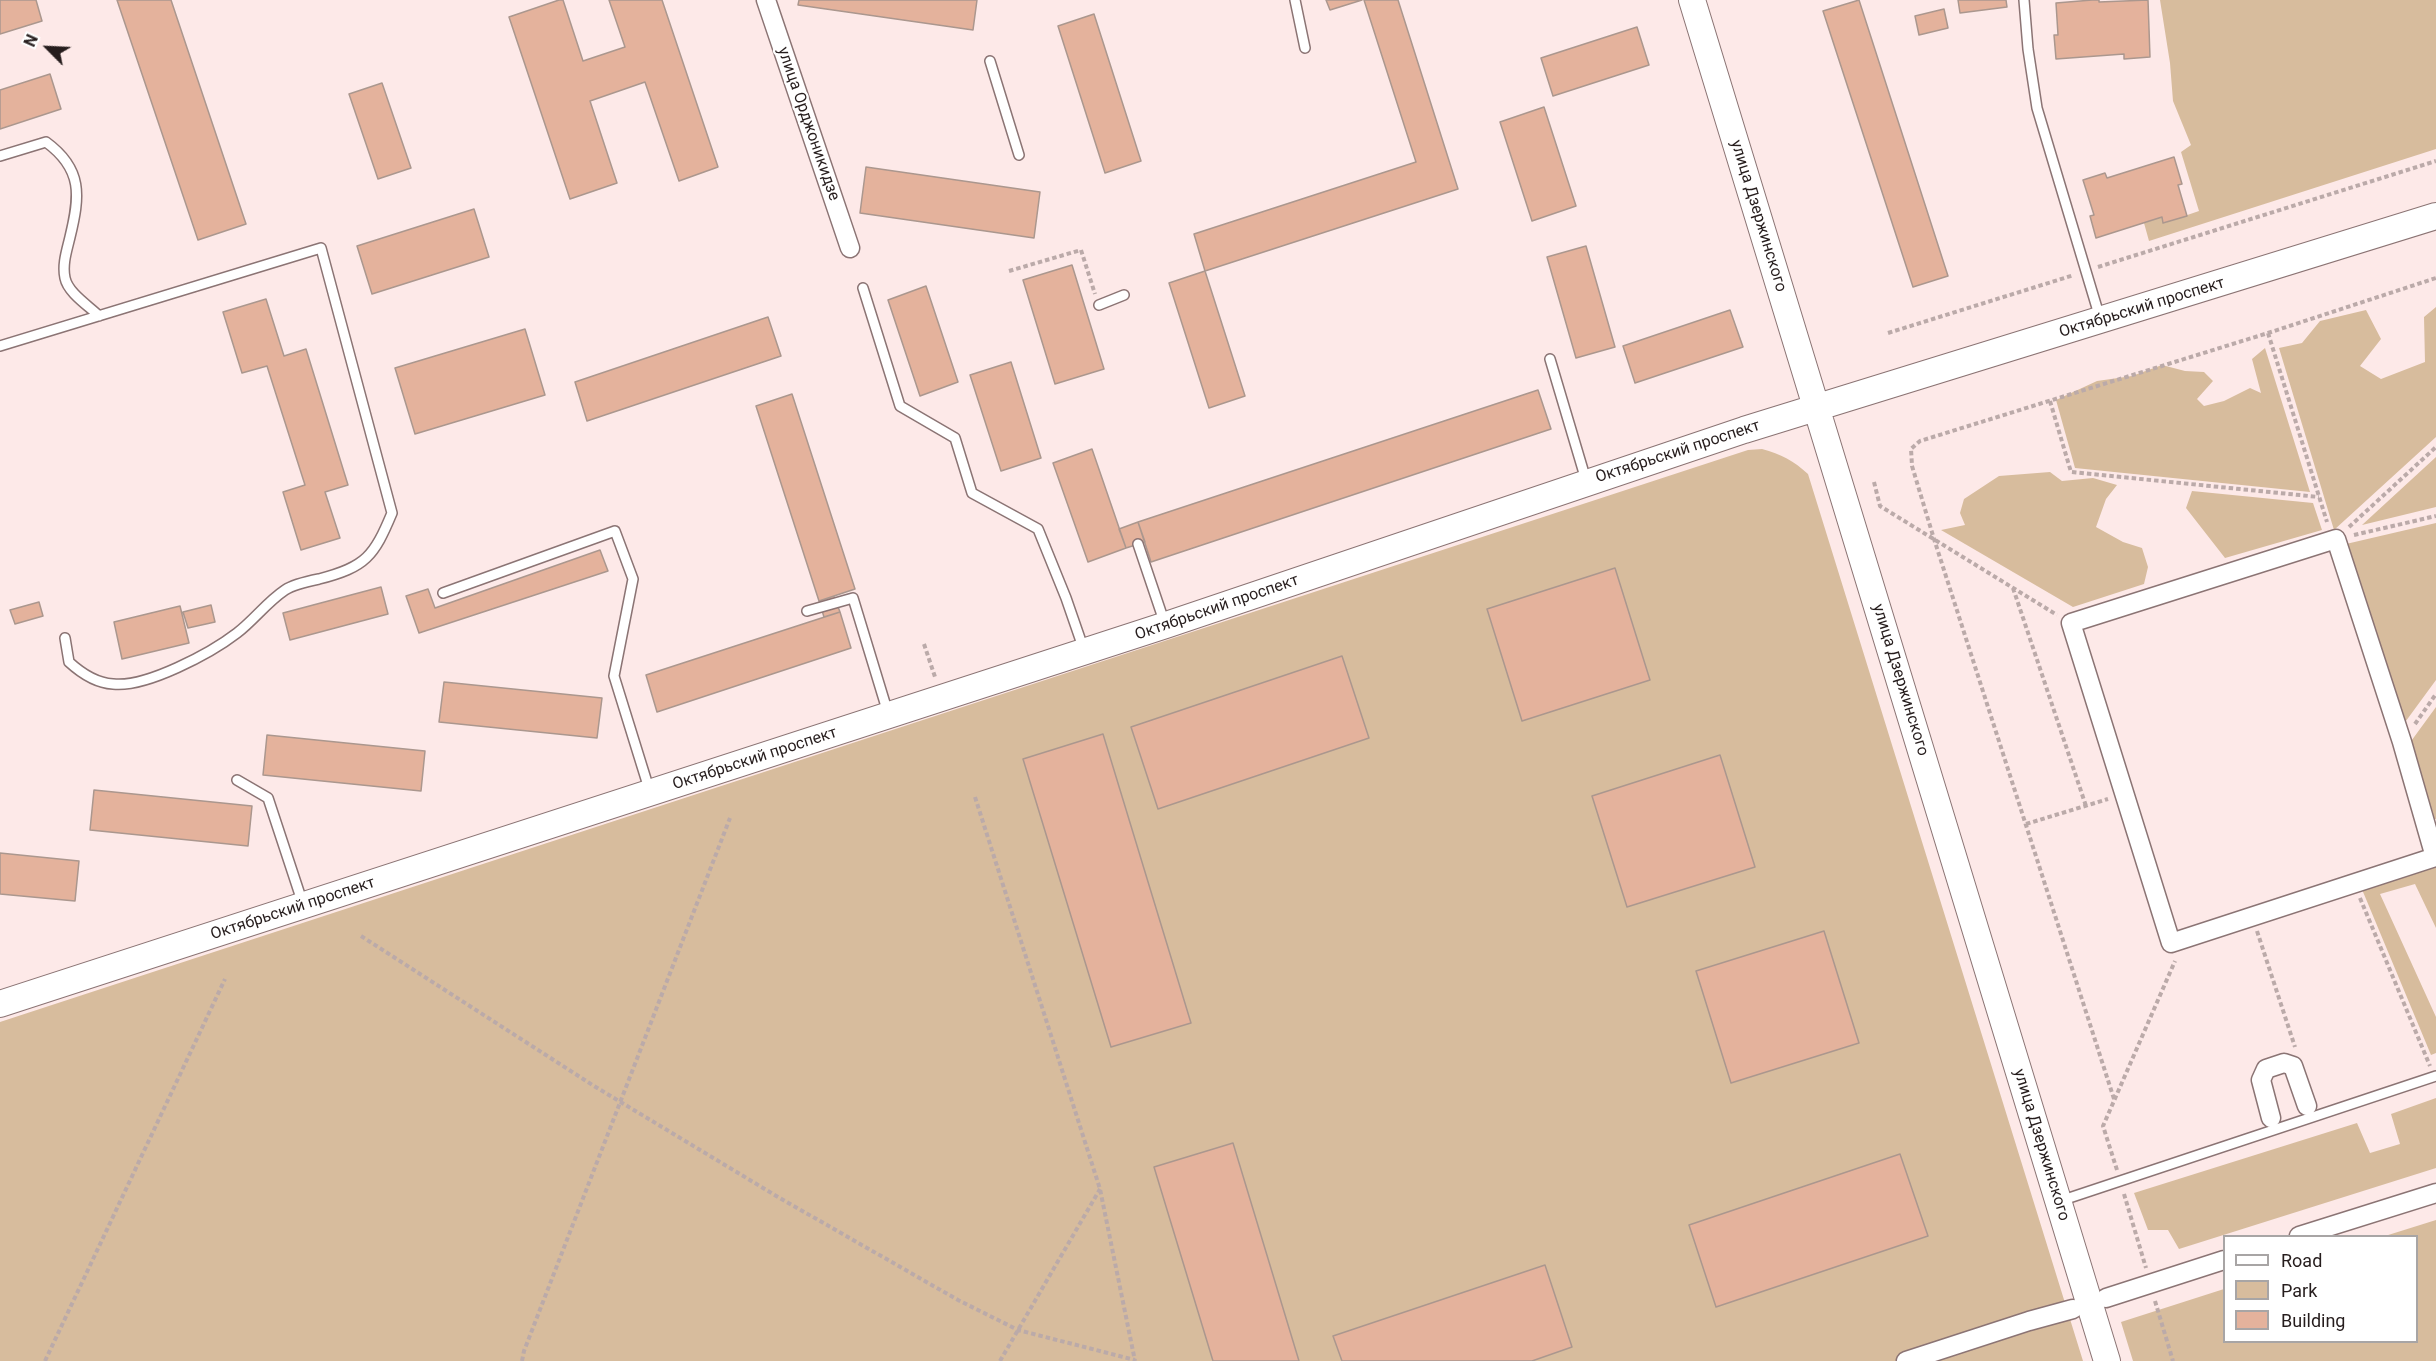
<!DOCTYPE html>
<meta charset="utf-8">
<style>
body{margin:0}
#map{position:relative;width:2436px;height:1361px;overflow:hidden;background:#fde9e8;font-family:Roboto,sans-serif}
canvas{display:block}
.legend{position:absolute;left:2223px;top:1235px;width:195px;height:108px;box-sizing:border-box;background:#fff;border:2px solid #a8a5a5;margin:0;padding:8px 10px;list-style:none;font-size:18px;color:#261d1d}
.legend li{display:flex;align-items:center;gap:12px;height:30px}
.legend b{width:30px;border:2px solid #a8a5a5}
.north{position:absolute;left:18px;top:18px;width:60px;height:60px;-webkit-text-stroke:4px #fff;paint-order:stroke;rotate:294deg;font-size:16px;font-weight:700;line-height:24px;text-align:center;color:#261d1d}
.north::after{content:'';display:block;margin:auto;width:21px;height:27px;background:#261d1d;clip-path:polygon(50% 0,100% 100%,50% 72%,0 100%)}
</style>
<div id="map">
<canvas width="2436" height="1361"></canvas>
<ul class="legend">
<li><b style="height:8px;background:#fff"></b>Road</li>
<li><b style="height:16px;background:#d7bc9d"></b>Park</li>
<li><b style="height:16px;background:#e4b29c"></b>Building</li>
</ul>
<div class="north">N</div>
</div>
<script>
const ctx = document.querySelector('canvas').getContext('2d');
ctx.lineJoin = 'round';
function paint(path, color) { ctx.fillStyle = color; ctx.fill(path, 'evenodd'); }
function strokePath(path, color, width, dash) { ctx.strokeStyle = color; ctx.lineWidth = width; ctx.lineCap = dash ? 'butt' : 'round'; ctx.setLineDash(dash || []); ctx.stroke(path); }
function label(font, color, halo, rows, align = 'center') {
  ctx.font = font + ' Roboto,sans-serif'; ctx.lineWidth = 4.5; ctx.setLineDash([]); ctx.textBaseline = 'middle'; ctx.strokeStyle = halo; ctx.fillStyle = color; for (const [text, x, y, turn = 0] of rows) {
    ctx.save(); ctx.translate(x, y); ctx.rotate((+turn || 0) * Math.PI / 180); ctx.textAlign = isNaN(turn) ? turn : align; if (halo) ctx.strokeText(text, 0, 0); ctx.fillText(text, 0, 0); ctx.restore();
  }
}
paint(new Path2D(`
 M 2160,0 L 2436,0 L 2436,149 L 2149,241 L 2144,223 L 2162,217 L 2164,223 L 2199,211 L 2181,152 L 2191,145 L 2173,101 L 2170,63 Z
 M 2436,307 L 2436,437 L 2334,530 L 2279,348 L 2302,343 L 2320,321 L 2366,310 L 2381,339 L 2360,366 L 2381,379 L 2425,362 L 2424,317 Z
 M 2265,348 L 2310,492 L 2075,468 L 2056,400 L 2097,381 L 2132,376 L 2162,365 L 2185,371 L 2204,372 L 2213,381 L 2197,399 L 2204,406 L 2224,401 L 2250,388 L 2261,393 L 2252,359 Z
 M 1762,449 C 1781,454 1794,461 1808,474 L 2083,1361 L 0,1361 L 0,1022 L 1748,450 Z
 M 2436,457 L 2436,507 L 2362,525 Z
 M 2050,472 L 2062,481 L 2093,478 L 2117,485 L 2106,499 L 2096,527 L 2123,542 L 2142,548 L 2148,567 L 2144,584 L 2073,607 L 1941,530 L 1965,525 L 1960,513 L 1964,499 L 1999,476 Z
 M 2192,491 L 2313,503 L 2322,530 L 2225,558 L 2186,508 Z
 M 2436,523 L 2436,680 L 2403,725 L 2346,544 Z
 M 2436,707 L 2436,819 L 2431,821 L 2409,744 Z
 M 2433,862 L 2436,868 L 2436,928 L 2415,884 L 2380,894 L 2436,1017 L 2436,1053 L 2431,1055 L 2361,887 Z
 M 2436,1098 L 2436,1168 L 2179,1249 L 2168,1230 L 2148,1230 L 2134,1193 L 2357,1123 L 2370,1153 L 2400,1144 L 2391,1114 Z
 M 2436,1220 L 2436,1361 L 2133,1361 L 2121,1322 L 2224,1289 L 2224,1342 L 2416,1342 L 2416,1236 L 2385,1236 Z`), '#d7bc9d');
const building = new Path2D(`
 M 0,0 L 36,0 L 42,21 L 0,34 Z
 M 117,0 L 171,0 L 246,224 L 198,240 Z
 M 559,0 L 563,0 L 583,61 L 625,47 L 609,0 L 662,0 L 718,167 L 679,181 L 645,82 L 590,101 L 617,183 L 570,199 L 509,17 Z
 M 799,0 L 977,0 L 973,30 L 798,5 Z
 M 1326,0 L 1362,0 L 1330,10 Z
 M 1364,0 L 1398,0 L 1458,189 L 1205,271 L 1194,234 L 1416,162 Z
 M 1859,0 L 1948,276 L 1913,287 L 1823,11 Z
 M 1958,0 L 2006,0 L 2007,7 L 1960,13 Z
 M 2092,0 L 2099,0 L 2099,2 L 2148,0 L 2150,57 L 2124,59 L 2124,54 L 2056,59 L 2054,35 L 2058,35 L 2056,3 Z
 M 1944,9 L 1948,28 L 1919,35 L 1915,16 Z
 M 1094,14 L 1141,161 L 1105,173 L 1058,26 Z
 M 1637,27 L 1649,65 L 1553,96 L 1541,58 Z
 M 50,74 L 61,109 L 0,129 L 0,90 Z
 M 382,83 L 411,168 L 378,179 L 349,94 Z
 M 1544,107 L 1576,206 L 1532,221 L 1500,122 Z
 M 2174,157 L 2182,184 L 2178,185 L 2187,216 L 2163,223 L 2162,217 L 2096,238 L 2090,216 L 2094,215 L 2083,180 L 2105,173 L 2107,178 Z
 M 866,167 L 1040,192 L 1034,238 L 860,213 Z
 M 474,209 L 489,257 L 372,294 L 357,246 Z
 M 1586,246 L 1615,347 L 1576,358 L 1547,257 Z
 M 1072,265 L 1104,369 L 1055,384 L 1023,280 Z
 M 1205,271 L 1245,396 L 1209,408 L 1169,283 Z
 M 926,286 L 958,382 L 920,396 L 888,300 Z
 M 266,299 L 284,356 L 306,349 L 348,485 L 325,492 L 340,538 L 301,550 L 283,492 L 305,485 L 267,366 L 242,373 L 223,312 Z
 M 1730,310 L 1743,347 L 1635,383 L 1623,346 Z
 M 768,317 L 781,356 L 587,421 L 575,382 Z
 M 525,329 L 545,395 L 415,434 L 395,368 Z
 M 1011,362 L 1041,458 L 1001,471 L 970,375 Z
 M 1538,390 L 1551,429 L 1151,562 L 1138,522 Z
 M 792,394 L 855,589 L 819,601 L 756,406 Z
 M 1092,449 L 1126,548 L 1088,562 L 1053,463 Z
 M 1138,522 L 1145,542 L 1126,548 L 1119,529 Z
 M 600,550 L 608,571 L 419,633 L 406,596 L 428,589 L 435,608 Z
 M 1615,568 L 1650,680 L 1522,721 L 1487,609 Z
 M 381,587 L 388,614 L 290,640 L 283,613 Z
 M 834,596 L 840,612 L 824,617 L 819,601 Z
 M 39,602 L 43,616 L 15,624 L 10,610 Z
 M 211,605 L 215,622 L 188,628 L 183,612 Z
 M 180,606 L 189,643 L 122,659 L 114,622 Z
 M 840,612 L 851,648 L 657,712 L 646,675 Z
 M 1342,656 L 1369,738 L 1158,809 L 1131,727 Z
 M 444,682 L 602,698 L 597,738 L 439,722 Z
 M 1103,734 L 1191,1023 L 1111,1047 L 1023,759 Z
 M 267,735 L 425,751 L 421,791 L 263,775 Z
 M 1720,755 L 1755,867 L 1627,907 L 1592,796 Z
 M 94,790 L 252,806 L 248,846 L 90,830 Z
 M 0,853 L 79,861 L 75,901 L 0,894 Z
 M 1824,931 L 1859,1043 L 1731,1083 L 1696,971 Z
 M 1233,1143 L 1299,1361 L 1213,1361 L 1154,1167 Z
 M 1900,1154 L 1928,1236 L 1716,1307 L 1689,1225 Z
 M 1545,1265 L 1572,1347 L 1532,1361 L 1342,1361 L 1333,1336 Z`);
paint(building, '#e4b29c');
strokePath(building, '#ab978e', 1.5);
const lane = new Path2D(`
 M 1295,0 L 1305,48
 M 2024,0 L 2028,49 L 2037,108 L 2100,318
 M 990,61 L 1019,155
 M 0,156 L 46,142 C 83,169 80,196 70,237 C 67,250 62,264 65,278 C 68,293 89,306 99,316
 M 863,288 L 900,406 L 955,438 L 972,493 L 1038,529 L 1066,598 L 1084,650
 M 1099,305 L 1124,295
 M 0,346 L 321,248 L 392,513 C 374,556 366,567 319,579 C 309,581 294,584 285,590 C 267,602 254,620 237,633 C 211,653 146,688 113,684 C 95,683 81,673 69,662 L 65,638
 M 1550,359 L 1586,480
 M 1138,544 L 1165,624
 M 443,593 L 615,531 L 633,579 L 614,676 L 650,792
 M 807,611 L 853,598 L 888,713
 M 237,780 L 268,798 L 303,904
 M 2060,1201 L 2436,1076`);
const street = new Path2D(`
 M 766,0 L 850,248
 M 2336,539 L 2402,742 L 2435,857 L 2171,943 L 2071,623 Z
 M 2271,1118 L 2261,1080 L 2266,1069 L 2284,1063 L 2293,1066 L 2307,1106
 M 2299,1236 L 2436,1193
 M 2106,1298 L 2224,1260
 M 1906,1361 L 2029,1321 L 2073,1309`);
const secondary = new Path2D(`
 M 1692,0 L 2107,1361
 M 0,1004 L 1166,625 L 1744,430 L 2436,216`);
strokePath(lane, '#8b7474', 12);
strokePath(street, '#8b7474', 21);
strokePath(secondary, '#8b7474', 28);
strokePath(new Path2D(`
 M 2098,267 L 2436,161
 M 1009,271 L 1081,250 L 1095,294
 M 1888,333 L 2074,275
 M 2268,333 L 2327,522
 M 2050,401 L 2071,472 L 2319,497
 M 1874,482 L 1880,506 L 2057,615
 M 2349,527 L 2436,447
 M 2354,535 L 2436,516
 M 2013,588 L 2086,806
 M 924,644 L 935,677
 M 2415,724 L 2436,694
 M 975,797 L 1100,1189 L 1135,1361
 M 2026,824 L 2108,799
 M 2360,898 L 2430,1066
 M 2257,931 L 2295,1047
 M 361,936 L 594,1086 L 778,1197 L 958,1300 L 1018,1330 L 1135,1360
 M 2114,1099 L 1934,539 L 1912,466 L 1911,449 L 1920,441 L 2268,333 L 2436,278
 M 2117,1170 L 2103,1126 L 2175,961
 M 2124,1194 L 2146,1268
 M 2155,1301 L 2173,1361
 M 45,1361 L 225,979
 M 522,1361 L 524,1351 L 730,818
 M 1000,1361 L 1100,1189`), '#bbaaa9', 4, [4.5, 3]);
strokePath(lane, '#fff', 9);
strokePath(street, '#fff', 18);
strokePath(secondary, '#fff', 26);
label('16px', '#261d1d', '#fff', [
 ["улица Орджоникидзе",808,124,71],
 ["улица Дзержинского",1758,216,73],
 ["Октябрьский проспект",2142,308,-17],
 ["Октябрьский проспект",1678,452,-18],
 ["Октябрьский проспект",1217,608,-19],
 ["улица Дзержинского",1900,680,73],
 ["Октябрьский проспект",755,759,-18],
 ["Октябрьский проспект",293,909,-18],
 ["улица Дзержинского",2041,1145,73]
]);
</script>
